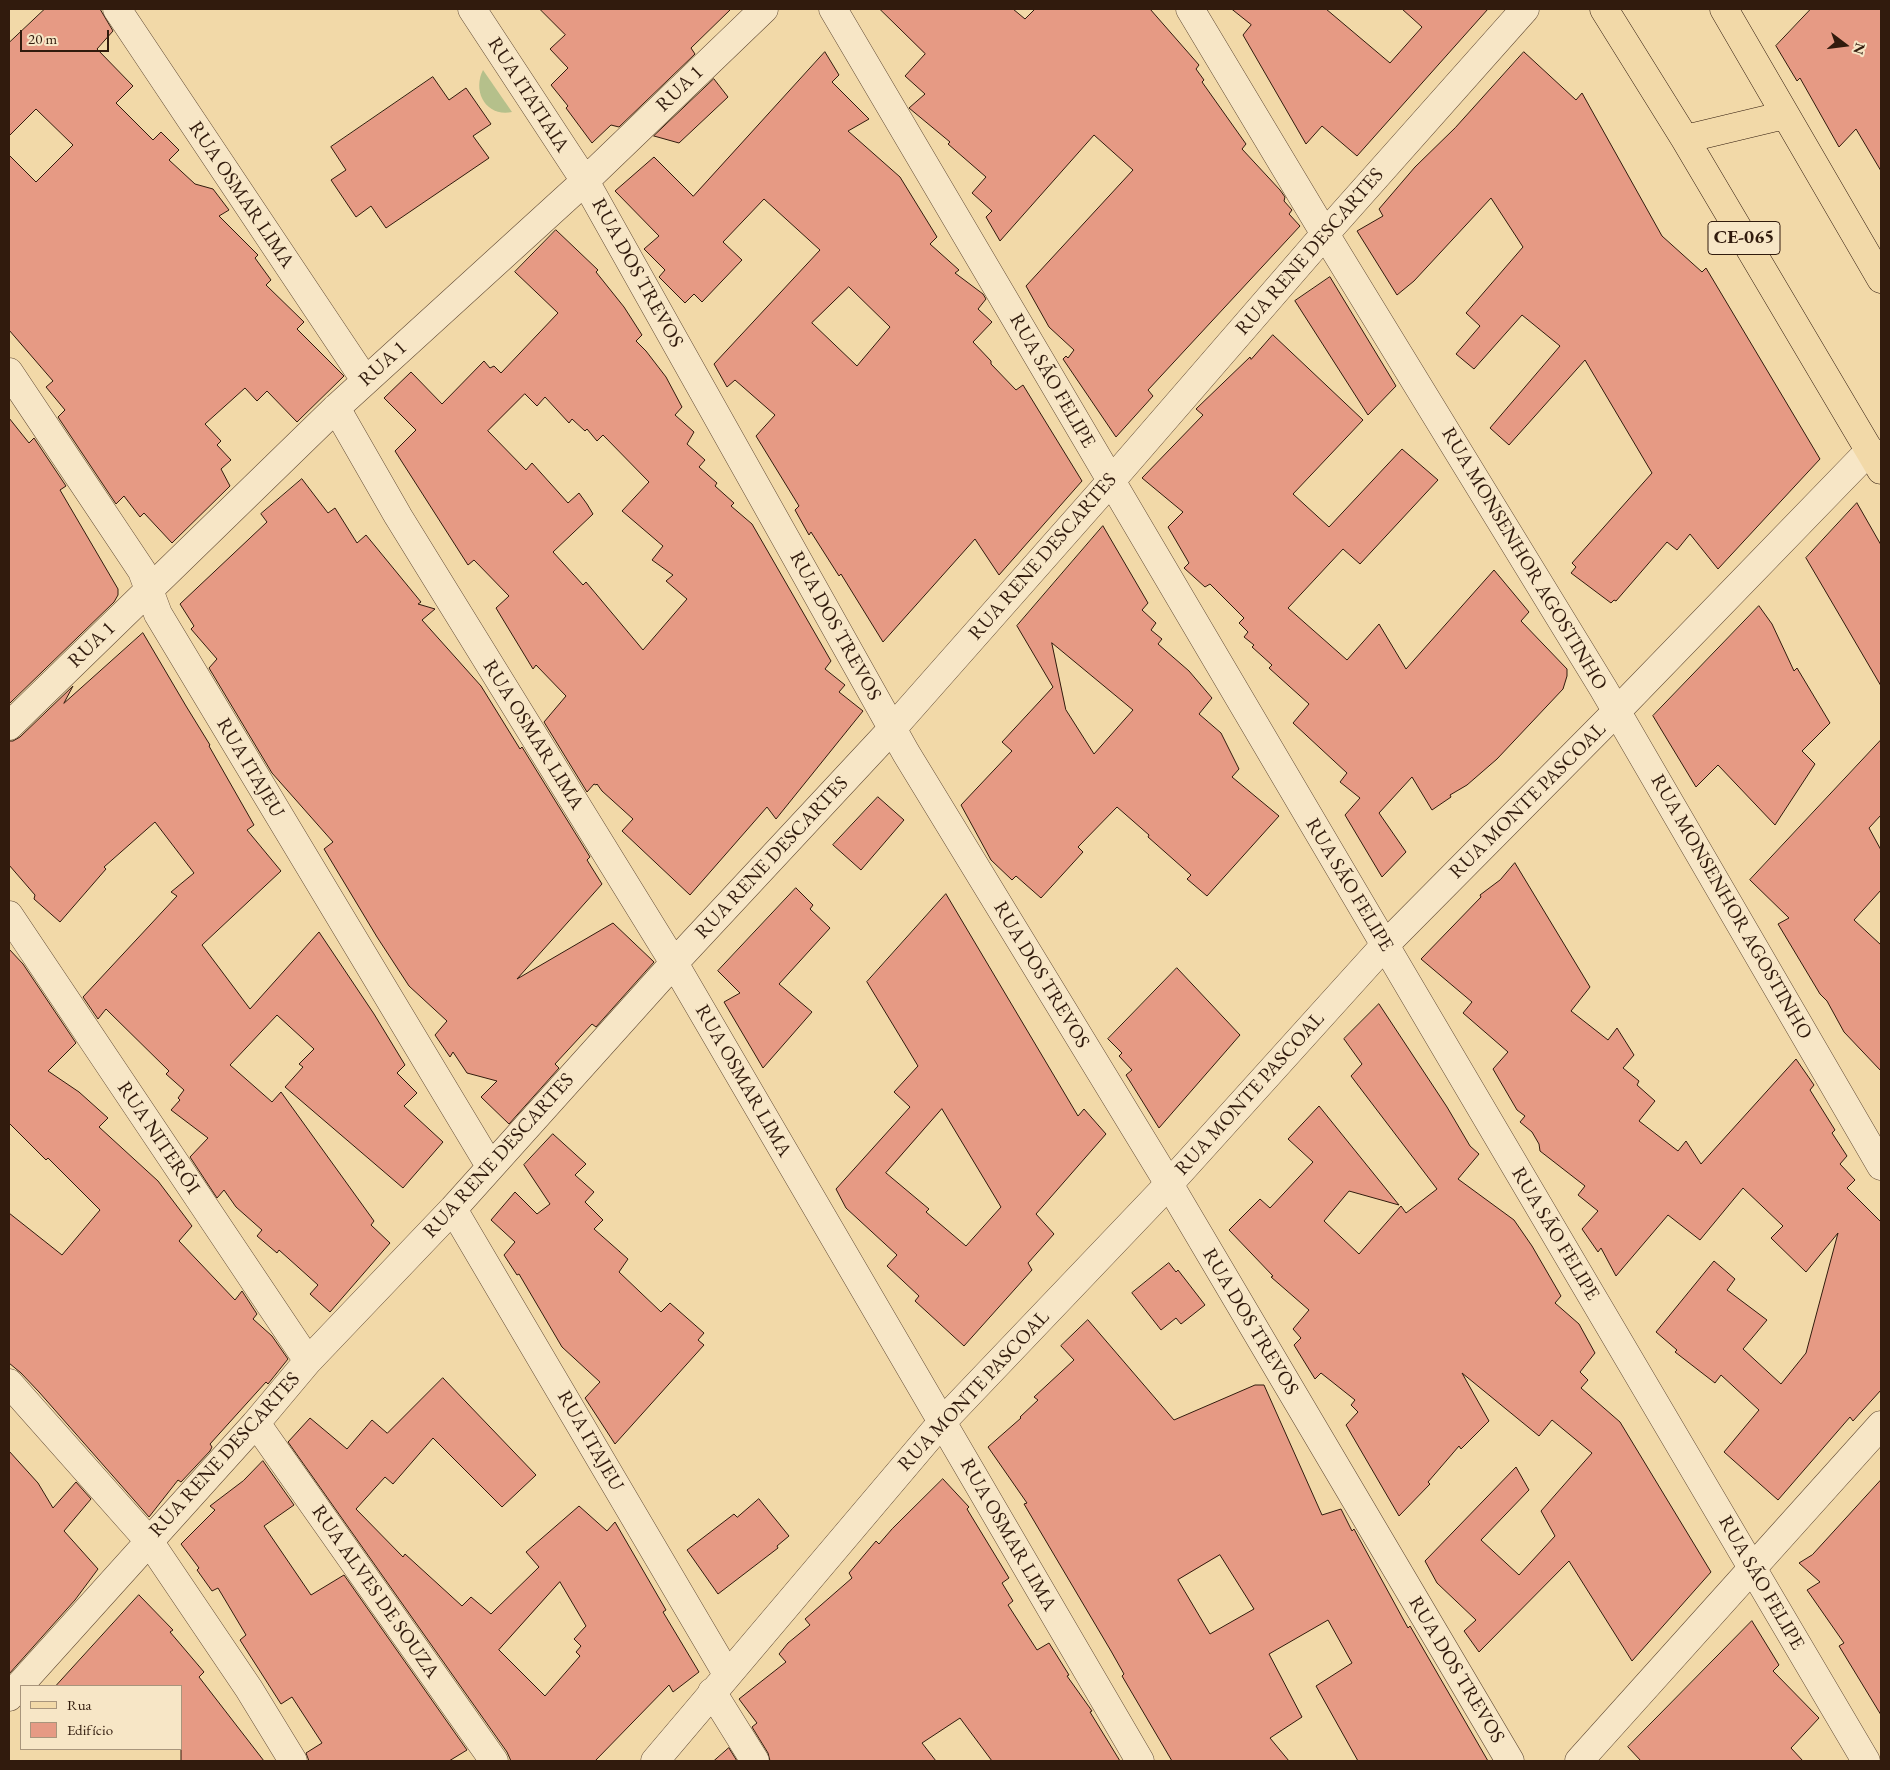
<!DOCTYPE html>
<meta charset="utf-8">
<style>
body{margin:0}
#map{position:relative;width:1890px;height:1770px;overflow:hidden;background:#f2d9a8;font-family:"EB Garamond",serif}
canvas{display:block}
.frame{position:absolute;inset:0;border:10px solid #311b0d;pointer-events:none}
.legend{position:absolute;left:20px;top:1685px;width:162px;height:65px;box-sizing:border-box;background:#f7e6c6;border:1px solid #a8957c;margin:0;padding:6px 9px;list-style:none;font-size:15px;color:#311b0d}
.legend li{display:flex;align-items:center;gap:10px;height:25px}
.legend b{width:25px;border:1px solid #a8957c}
.north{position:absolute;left:1820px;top:20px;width:50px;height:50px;-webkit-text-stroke:4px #f7e6c6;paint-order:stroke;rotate:105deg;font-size:14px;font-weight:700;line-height:20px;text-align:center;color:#311b0d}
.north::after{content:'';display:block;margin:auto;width:18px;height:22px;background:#311b0d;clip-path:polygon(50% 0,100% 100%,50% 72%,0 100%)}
.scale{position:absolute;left:20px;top:30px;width:89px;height:22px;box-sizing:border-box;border:2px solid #311b0d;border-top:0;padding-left:6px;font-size:15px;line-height:18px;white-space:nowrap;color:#311b0d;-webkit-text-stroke:4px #f7e6c6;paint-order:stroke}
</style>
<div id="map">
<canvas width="1890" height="1770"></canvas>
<div class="frame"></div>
<ul class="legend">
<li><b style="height:6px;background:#f2d9a8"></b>Rua</li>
<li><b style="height:14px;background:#e69a84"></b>Edifício</li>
</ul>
<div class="north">N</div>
<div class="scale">20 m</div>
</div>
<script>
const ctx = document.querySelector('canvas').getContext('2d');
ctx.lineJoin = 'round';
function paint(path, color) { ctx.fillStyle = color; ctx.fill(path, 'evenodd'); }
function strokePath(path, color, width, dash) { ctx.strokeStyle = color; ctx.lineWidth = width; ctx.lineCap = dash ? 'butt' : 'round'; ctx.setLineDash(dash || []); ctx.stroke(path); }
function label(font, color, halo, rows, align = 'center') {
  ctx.font = font + ' "EB Garamond",serif'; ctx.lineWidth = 4; ctx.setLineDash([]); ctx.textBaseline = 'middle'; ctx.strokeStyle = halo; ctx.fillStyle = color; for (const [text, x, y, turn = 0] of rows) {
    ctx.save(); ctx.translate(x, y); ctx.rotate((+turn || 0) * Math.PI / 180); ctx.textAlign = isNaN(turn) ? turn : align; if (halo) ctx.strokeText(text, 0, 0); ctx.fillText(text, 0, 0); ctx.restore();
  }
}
paint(new Path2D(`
 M 483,70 L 512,112 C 486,117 472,92 483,70 Z`), '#b5c08b');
const building = new Path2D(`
 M 45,9 L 100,9 L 113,31 L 97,49 L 133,86 L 116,103 L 153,140 L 161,132 L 179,150 L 169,160 L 195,184 L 213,189 L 229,210 L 219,216 L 258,255 L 255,258 L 271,280 L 266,285 L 304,322 L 297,329 L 344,376 L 297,422 L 267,391 L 257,401 L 245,388 L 205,424 L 221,441 L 217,445 L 231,460 L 221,469 L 230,486 L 172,543 L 144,513 L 140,517 L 124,496 L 116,504 L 58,417 L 65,410 L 46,387 L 53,381 L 9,330 L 9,155 L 36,182 L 73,145 L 36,109 L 9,136 L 9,43 Z
 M 540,9 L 731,9 L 691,48 L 695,54 L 619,127 L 611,125 L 592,143 L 566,108 L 568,106 L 551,85 L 568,68 L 550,49 L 565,35 Z
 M 880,9 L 1013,9 L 1025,19 L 1035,9 L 1150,9 L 1199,65 L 1196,69 L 1204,80 L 1202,82 L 1246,144 L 1242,149 L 1280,190 L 1285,197 L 1284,201 L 1292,210 L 1289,214 L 1300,226 L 1148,390 L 1153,396 L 1116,437 L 1063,359 L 1066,356 L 1068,358 L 1074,350 L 1049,327 L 1026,286 L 1133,170 L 1094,135 L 1000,241 L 986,217 L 992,211 L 972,193 L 986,177 L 948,144 L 950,142 L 909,108 L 925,94 L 905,76 L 925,54 Z
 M 1232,9 L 1326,9 L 1390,63 L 1422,27 L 1402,9 L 1488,9 L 1357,156 L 1322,126 L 1306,144 L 1243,35 L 1251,25 Z
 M 1811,9 L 1881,9 L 1881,171 L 1856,129 L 1839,147 L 1800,78 L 1797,81 L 1776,46 Z
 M 825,52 L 839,75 L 832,82 L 869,119 L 848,131 L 900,177 L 937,237 L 930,244 L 959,270 L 955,273 L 983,294 L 986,299 L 978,309 L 992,322 L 973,342 L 991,361 L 991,364 L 1016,390 L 1023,385 L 1082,481 L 999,575 L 975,539 L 883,642 L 841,574 L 839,576 L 811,532 L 809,535 L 795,510 L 799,506 L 756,436 L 775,415 L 735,380 L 727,387 L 714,364 L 820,250 L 764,199 L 723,242 L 742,260 L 702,302 L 694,294 L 685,303 L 659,277 L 665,270 L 644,249 L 659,236 L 615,191 L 654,157 L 693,196 ZM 849,287 L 890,327 L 857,366 L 812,323 Z
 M 1524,52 L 1576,100 L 1582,93 L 1662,236 L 1702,272 L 1706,268 L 1820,459 L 1718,569 L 1690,534 L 1677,550 L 1667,542 L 1616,601 L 1614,600 L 1611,603 L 1571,573 L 1576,567 L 1572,563 L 1652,473 L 1585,360 L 1509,445 L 1490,428 L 1560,346 L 1522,315 L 1474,369 L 1456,354 L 1480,326 L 1466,313 L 1523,247 L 1491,198 L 1414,281 L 1397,295 L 1357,231 L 1383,216 L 1379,209 L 1415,167 L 1455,128 Z
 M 433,77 L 449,100 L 466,88 L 491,124 L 473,136 L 489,158 L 386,228 L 371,206 L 356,217 L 331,180 L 346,170 L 331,147 Z
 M 714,79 L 728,97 L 679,143 L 654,136 Z
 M 556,230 L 598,270 L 596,272 L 624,307 L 642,335 L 636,341 L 646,351 L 666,377 L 682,407 L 675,415 L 694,432 L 687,444 L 705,460 L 699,467 L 717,483 L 715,486 L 734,503 L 731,506 L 752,524 L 831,661 L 825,669 L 845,685 L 839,692 L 863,711 L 776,819 L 767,807 L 690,895 L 622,831 L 633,819 L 602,791 L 597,784 L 596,785 L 594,784 L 587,792 L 544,722 L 566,696 L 536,665 L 533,669 L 496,608 L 509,596 L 474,560 L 468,565 L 395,451 L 416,430 L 384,398 L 411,372 L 442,404 L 484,361 L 490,368 L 494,366 L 501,373 L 558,313 L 515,272 ZM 525,394 L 537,406 L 545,397 L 569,423 L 572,419 L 585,431 L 587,429 L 597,441 L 603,435 L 649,482 L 622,511 L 663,546 L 652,560 L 673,575 L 666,581 L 687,599 L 643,650 L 586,582 L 583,585 L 553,552 L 593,514 L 587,504 L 579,493 L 568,503 L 532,463 L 526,470 L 488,431 Z
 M 1330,277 L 1396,386 L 1368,415 L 1295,301 Z
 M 1273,335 L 1363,420 L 1293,494 L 1329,527 L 1402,449 L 1438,480 L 1360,564 L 1343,549 L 1288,608 L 1347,660 L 1379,624 L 1406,669 L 1494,570 L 1529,612 L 1521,621 L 1567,669 L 1567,676 L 1563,689 L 1497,759 L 1467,785 L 1450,795 L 1451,797 L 1432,810 L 1412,777 L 1379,813 L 1406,852 L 1382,877 L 1345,815 L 1360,798 L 1340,782 L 1347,773 L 1293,723 L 1309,704 L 1269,668 L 1272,665 L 1252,647 L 1254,645 L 1244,637 L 1248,632 L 1239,623 L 1244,618 L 1210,584 L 1205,587 L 1184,568 L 1189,563 L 1168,527 L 1183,512 L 1142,478 L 1203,415 L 1196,409 L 1250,357 L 1251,359 Z
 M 9,418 L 29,443 L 34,438 L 66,486 L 60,490 L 118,589 L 118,595 L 114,602 L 9,704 Z
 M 302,479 L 328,513 L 335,508 L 357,543 L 366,535 L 421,602 L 418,604 L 435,609 L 422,620 L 481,686 L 520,749 L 522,747 L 590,857 L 587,860 L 602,884 L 517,979 L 613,923 L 654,962 L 596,1027 L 592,1024 L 555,1064 L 559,1068 L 509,1124 L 481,1097 L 497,1081 L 467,1073 L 453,1052 L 450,1057 L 435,1035 L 447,1021 L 409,986 L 377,937 L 324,849 L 333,842 L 272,773 L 209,668 L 217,659 L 191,629 L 194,626 L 180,604 L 267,522 L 261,514 Z
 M 1857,503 L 1881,545 L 1881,686 L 1806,558 Z
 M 1103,526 L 1148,603 L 1142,610 L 1156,623 L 1151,630 L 1162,639 L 1158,644 L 1189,671 L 1212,698 L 1199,714 L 1221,733 L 1239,769 L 1232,777 L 1279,816 L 1207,896 L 1187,879 L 1191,875 L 1148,837 L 1149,835 L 1117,807 L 1078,847 L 1083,852 L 1041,898 L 1016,876 L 1012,880 L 991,860 L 961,805 L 1012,751 L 1002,742 L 1053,687 L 1017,626 ZM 1052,643 L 1133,710 L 1094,754 L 1066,710 Z
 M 1759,606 L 1772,624 L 1794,671 L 1797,668 L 1830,723 L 1802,751 L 1815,764 L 1775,825 L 1718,765 L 1696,787 L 1653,716 Z
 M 143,633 L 186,706 L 210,745 L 209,746 L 254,825 L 247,830 L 281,871 L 202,945 L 250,1009 L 319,932 L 374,1014 L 405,1065 L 397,1073 L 417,1093 L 404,1106 L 443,1142 L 403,1188 L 285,1087 L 303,1067 L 299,1064 L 314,1049 L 277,1015 L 230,1065 L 272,1102 L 281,1092 L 374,1221 L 371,1225 L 390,1243 L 330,1312 L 310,1294 L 318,1285 L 279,1250 L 277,1253 L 257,1236 L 262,1230 L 236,1207 L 224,1190 L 217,1198 L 190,1157 L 208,1138 L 171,1110 L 180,1100 L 178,1098 L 184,1090 L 166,1074 L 169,1071 L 106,1009 L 98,1019 L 83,997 L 177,896 L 171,892 L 194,873 L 155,822 L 104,867 L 106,869 L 60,922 L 34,899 L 35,895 L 9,865 L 9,741 L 13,741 L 20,737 L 73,686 L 64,703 Z
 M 1881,740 L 1881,815 L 1869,828 L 1881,850 L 1881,890 L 1854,920 L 1881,945 L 1881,1071 L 1844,1032 L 1827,1001 L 1820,994 L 1778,924 L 1789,918 L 1750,880 Z
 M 878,797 L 904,820 L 861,870 L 833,845 Z
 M 1515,863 L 1590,987 L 1571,1011 L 1608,1040 L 1617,1028 L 1634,1055 L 1623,1068 L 1639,1081 L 1637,1085 L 1655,1101 L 1639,1121 L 1678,1151 L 1686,1141 L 1701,1164 L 1796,1059 L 1814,1085 L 1810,1090 L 1835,1130 L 1832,1133 L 1847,1156 L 1840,1164 L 1855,1180 L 1847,1188 L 1881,1222 L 1881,1390 L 1853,1421 L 1850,1417 L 1778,1500 L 1724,1452 L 1759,1410 L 1721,1375 L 1715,1383 L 1675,1352 L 1677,1350 L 1656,1332 L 1714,1261 L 1735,1279 L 1727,1290 L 1767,1320 L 1743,1349 L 1781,1384 L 1806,1353 L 1838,1233 L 1806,1272 L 1771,1238 L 1783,1226 L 1743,1188 L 1700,1240 L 1668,1215 L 1616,1276 L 1601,1248 L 1598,1252 L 1582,1229 L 1598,1211 L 1578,1195 L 1585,1186 L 1540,1151 L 1539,1144 L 1532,1132 L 1520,1122 L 1525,1116 L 1517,1110 L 1493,1069 L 1508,1052 L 1463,1013 L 1472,1002 L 1421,959 L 1481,897 L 1480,895 L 1500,880 Z
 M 796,888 L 813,905 L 810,909 L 830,928 L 779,984 L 812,1012 L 763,1068 L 724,1002 L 740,993 L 718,971 Z
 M 946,894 L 1078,1116 L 1084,1109 L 1106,1134 L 1036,1214 L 1054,1234 L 1028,1263 L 1032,1270 L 964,1346 L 915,1301 L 919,1296 L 887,1266 L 897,1255 L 846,1208 L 836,1189 L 910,1107 L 894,1092 L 918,1066 L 867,982 ZM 942,1109 L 1001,1207 L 966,1246 L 926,1212 L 929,1209 L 886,1173 Z
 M 9,949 L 23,964 L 76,1043 L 48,1071 L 79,1092 L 108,1118 L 99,1127 L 158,1181 L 192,1226 L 179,1241 L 235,1300 L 242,1291 L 257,1314 L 253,1319 L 272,1336 L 288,1359 L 268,1384 L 266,1382 L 210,1444 L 212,1447 L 210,1451 L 181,1482 L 178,1480 L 149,1517 L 39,1392 L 21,1373 L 9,1363 L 9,1213 L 62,1255 L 100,1210 L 48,1158 L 46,1160 L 9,1123 Z
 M 1177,968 L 1240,1035 L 1159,1128 L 1126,1075 L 1132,1070 L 1119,1056 L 1122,1053 L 1108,1039 Z
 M 1379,1004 L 1447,1107 L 1470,1146 L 1479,1154 L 1458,1179 L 1514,1220 L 1532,1246 L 1561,1296 L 1555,1303 L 1579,1324 L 1595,1353 L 1580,1372 L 1588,1380 L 1581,1388 L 1620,1422 L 1711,1572 L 1632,1661 L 1569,1561 L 1479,1652 L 1464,1631 L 1476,1620 L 1437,1583 L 1425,1561 L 1516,1467 L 1529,1490 L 1481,1540 L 1519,1575 L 1555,1536 L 1541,1511 L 1592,1453 L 1552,1420 L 1539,1436 L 1462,1373 L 1489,1421 L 1461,1449 L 1459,1446 L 1428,1482 L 1430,1484 L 1399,1516 L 1346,1425 L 1358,1412 L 1351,1405 L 1355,1400 L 1321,1373 L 1315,1379 L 1294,1345 L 1301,1338 L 1293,1329 L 1309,1310 L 1271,1277 L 1273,1276 L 1229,1230 L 1260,1199 L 1270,1208 L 1313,1162 L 1288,1139 L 1319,1106 L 1399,1205 L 1349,1191 L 1324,1221 L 1359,1254 L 1401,1206 L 1406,1213 L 1437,1189 L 1351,1076 L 1362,1064 L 1344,1039 Z
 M 553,1134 L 586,1164 L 575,1175 L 594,1192 L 585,1202 L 603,1220 L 594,1229 L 628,1259 L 619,1272 L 661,1312 L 670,1303 L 704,1333 L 698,1340 L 704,1345 L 615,1444 L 585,1398 L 600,1382 L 562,1347 L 519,1274 L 517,1275 L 504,1255 L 515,1242 L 491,1220 L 515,1192 L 537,1214 L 550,1204 L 524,1165 Z
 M 1169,1263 L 1176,1272 L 1178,1270 L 1205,1305 L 1181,1324 L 1176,1318 L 1161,1330 L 1132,1293 Z
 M 1088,1320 L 1174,1420 L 1255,1385 L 1264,1385 L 1322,1515 L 1341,1509 L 1352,1531 L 1354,1529 L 1408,1628 L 1410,1626 L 1488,1761 L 1358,1761 L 1316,1686 L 1352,1663 L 1328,1620 L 1269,1654 L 1302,1717 L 1270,1738 L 1289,1761 L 1172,1761 L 1122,1676 L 1124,1674 L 1111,1651 L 1024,1504 L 1027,1503 L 988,1447 L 1021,1418 L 1020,1417 L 1038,1400 L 1034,1397 L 1074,1360 L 1061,1346 ZM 1220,1555 L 1254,1609 L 1210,1634 L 1178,1580 Z
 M 443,1378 L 536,1475 L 502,1507 L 433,1438 L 393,1484 L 385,1477 L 356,1509 L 403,1557 L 405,1554 L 462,1606 L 471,1597 L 491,1614 L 539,1567 L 526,1552 L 579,1506 L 607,1531 L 615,1522 L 666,1610 L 663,1612 L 699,1672 L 673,1692 L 669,1685 L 595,1761 L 511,1761 L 507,1752 L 288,1442 L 310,1418 L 347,1449 L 372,1420 L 387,1433 ZM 560,1582 L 586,1626 L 574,1639 L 581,1646 L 576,1652 L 580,1656 L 545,1696 L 499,1650 Z
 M 9,1451 L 38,1483 L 53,1508 L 76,1482 L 91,1499 L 64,1531 L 98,1569 L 75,1600 L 9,1674 Z
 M 263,1461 L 294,1505 L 264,1526 L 311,1595 L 344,1575 L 467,1750 L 449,1761 L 309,1761 L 306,1753 L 322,1743 L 292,1697 L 281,1704 L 240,1640 L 246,1635 L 218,1588 L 212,1591 L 197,1570 L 199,1568 L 181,1544 L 215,1510 L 210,1506 L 243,1481 Z
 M 943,1479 L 969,1507 L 967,1509 L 1009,1578 L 1002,1583 L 1013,1601 L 1008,1605 L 1037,1650 L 1049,1643 L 1069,1675 L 1067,1676 L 1092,1711 L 1090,1712 L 1120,1761 L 992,1761 L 960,1718 L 922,1743 L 936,1761 L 770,1761 L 768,1753 L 752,1727 L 757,1723 L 739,1699 L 786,1662 L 779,1654 L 788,1643 L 810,1625 L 805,1619 L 852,1578 L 849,1573 L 876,1541 L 879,1544 L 892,1529 Z
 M 1881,1480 L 1881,1715 L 1839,1646 L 1844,1643 L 1807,1590 L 1820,1582 L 1799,1563 L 1812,1555 Z
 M 759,1499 L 789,1536 L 777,1546 L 778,1548 L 718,1594 L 687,1550 L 734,1514 L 737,1517 Z
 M 139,1595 L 173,1630 L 170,1632 L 204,1672 L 199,1677 L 264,1761 L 181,1761 L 181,1686 L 56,1686 Z
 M 1752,1621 L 1779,1665 L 1773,1671 L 1819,1718 L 1791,1748 L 1803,1761 L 1641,1761 L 1628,1747 Z
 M 729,1748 L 737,1761 L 714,1761 Z`);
paint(building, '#e69a84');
strokePath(building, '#311b0d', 1);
const minor = new Path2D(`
 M 117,9 L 365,380
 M 472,9 L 585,181 L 906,753 L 1169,1184 L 1510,1761
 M 833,9 L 1866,1761
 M 1190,9 L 1325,234 L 1603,688 L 1881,1166
 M 9,372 L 142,571 L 158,614 L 490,1166
 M 336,408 L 398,516 L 674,963 L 1140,1761
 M 9,726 L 336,408 L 585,181 L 764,9
 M 9,915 L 308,1361
 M 453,1209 L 727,1674
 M 9,1383 L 149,1541 L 249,1689 L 293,1761
 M 256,1423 L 494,1761
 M 712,1692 L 755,1761
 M 9,1697 L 256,1423 L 308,1361 L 453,1209 L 674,963 L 892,729 L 1111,481 L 1325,234 L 1525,9
 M 1579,1761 L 1881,1425`);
const tertiary = new Path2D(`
 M 655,1761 L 942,1422 L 1169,1184 L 1385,945 L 1617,711 L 1870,450`);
const primary = new Path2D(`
 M 1604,9 L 1685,139 L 1881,470
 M 1724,9 L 1881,279
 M 1685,139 L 1785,115`);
strokePath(minor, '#614a34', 29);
strokePath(tertiary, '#614a34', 29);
strokePath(primary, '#311b0d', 29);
strokePath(minor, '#f7e6c6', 28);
strokePath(tertiary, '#f7e6c6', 28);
strokePath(primary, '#f2d9a8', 28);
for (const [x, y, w] of [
 [1744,238,72]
]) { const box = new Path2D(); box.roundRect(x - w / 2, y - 16.5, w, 33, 4); ctx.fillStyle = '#f7e6c6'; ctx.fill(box); strokePath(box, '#311b0d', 1); }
label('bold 19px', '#311b0d', null, [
 ["CE-065",1744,238]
]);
label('20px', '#311b0d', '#f7e6c6', [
 ["RUA 1",680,89,-44],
 ["RUA ITATIAIA",528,95,57],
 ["RUA OSMAR LIMA",241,195,56],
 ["RUA RENE DESCARTES",1310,252,-49],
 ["RUA DOS TREVOS",637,273,61],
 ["RUA 1",383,364,-42],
 ["RUA SÃO FELIPE",1052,381,60],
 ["RUA RENE DESCARTES",1043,557,-49],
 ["RUA MONSENHOR AGOSTINHO",1524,559,59],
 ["RUA DOS TREVOS",835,626,61],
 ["RUA 1",92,645,-44],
 ["RUA OSMAR LIMA",533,735,58],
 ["RUA ITAJEU",250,768,59],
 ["RUA MONTE PASCOAL",1528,801,-45],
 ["RUA RENE DESCARTES",772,858,-47],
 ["RUA SÃO FELIPE",1349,885,59],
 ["RUA MONSENHOR AGOSTINHO",1731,907,60],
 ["RUA DOS TREVOS",1041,975,59],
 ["RUA OSMAR LIMA",743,1081,60],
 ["RUA MONTE PASCOAL",1250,1094,-48],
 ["RUA NITERÓI",158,1138,56],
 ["RUA RENE DESCARTES",499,1156,-48],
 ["RUA SÃO FELIPE",1555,1234,59],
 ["RUA DOS TREVOS",1250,1322,59],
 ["RUA MONTE PASCOAL",974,1391,-47],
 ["RUA ITAJEU",590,1441,60],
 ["RUA RENE DESCARTES",225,1455,-48],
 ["RUA OSMAR LIMA",1008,1535,60],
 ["RUA SÃO FELIPE",1761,1583,60],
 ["RUA ALVES DE SOUZA",375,1592,55],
 ["RUA DOS TREVOS",1456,1670,59]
]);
</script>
